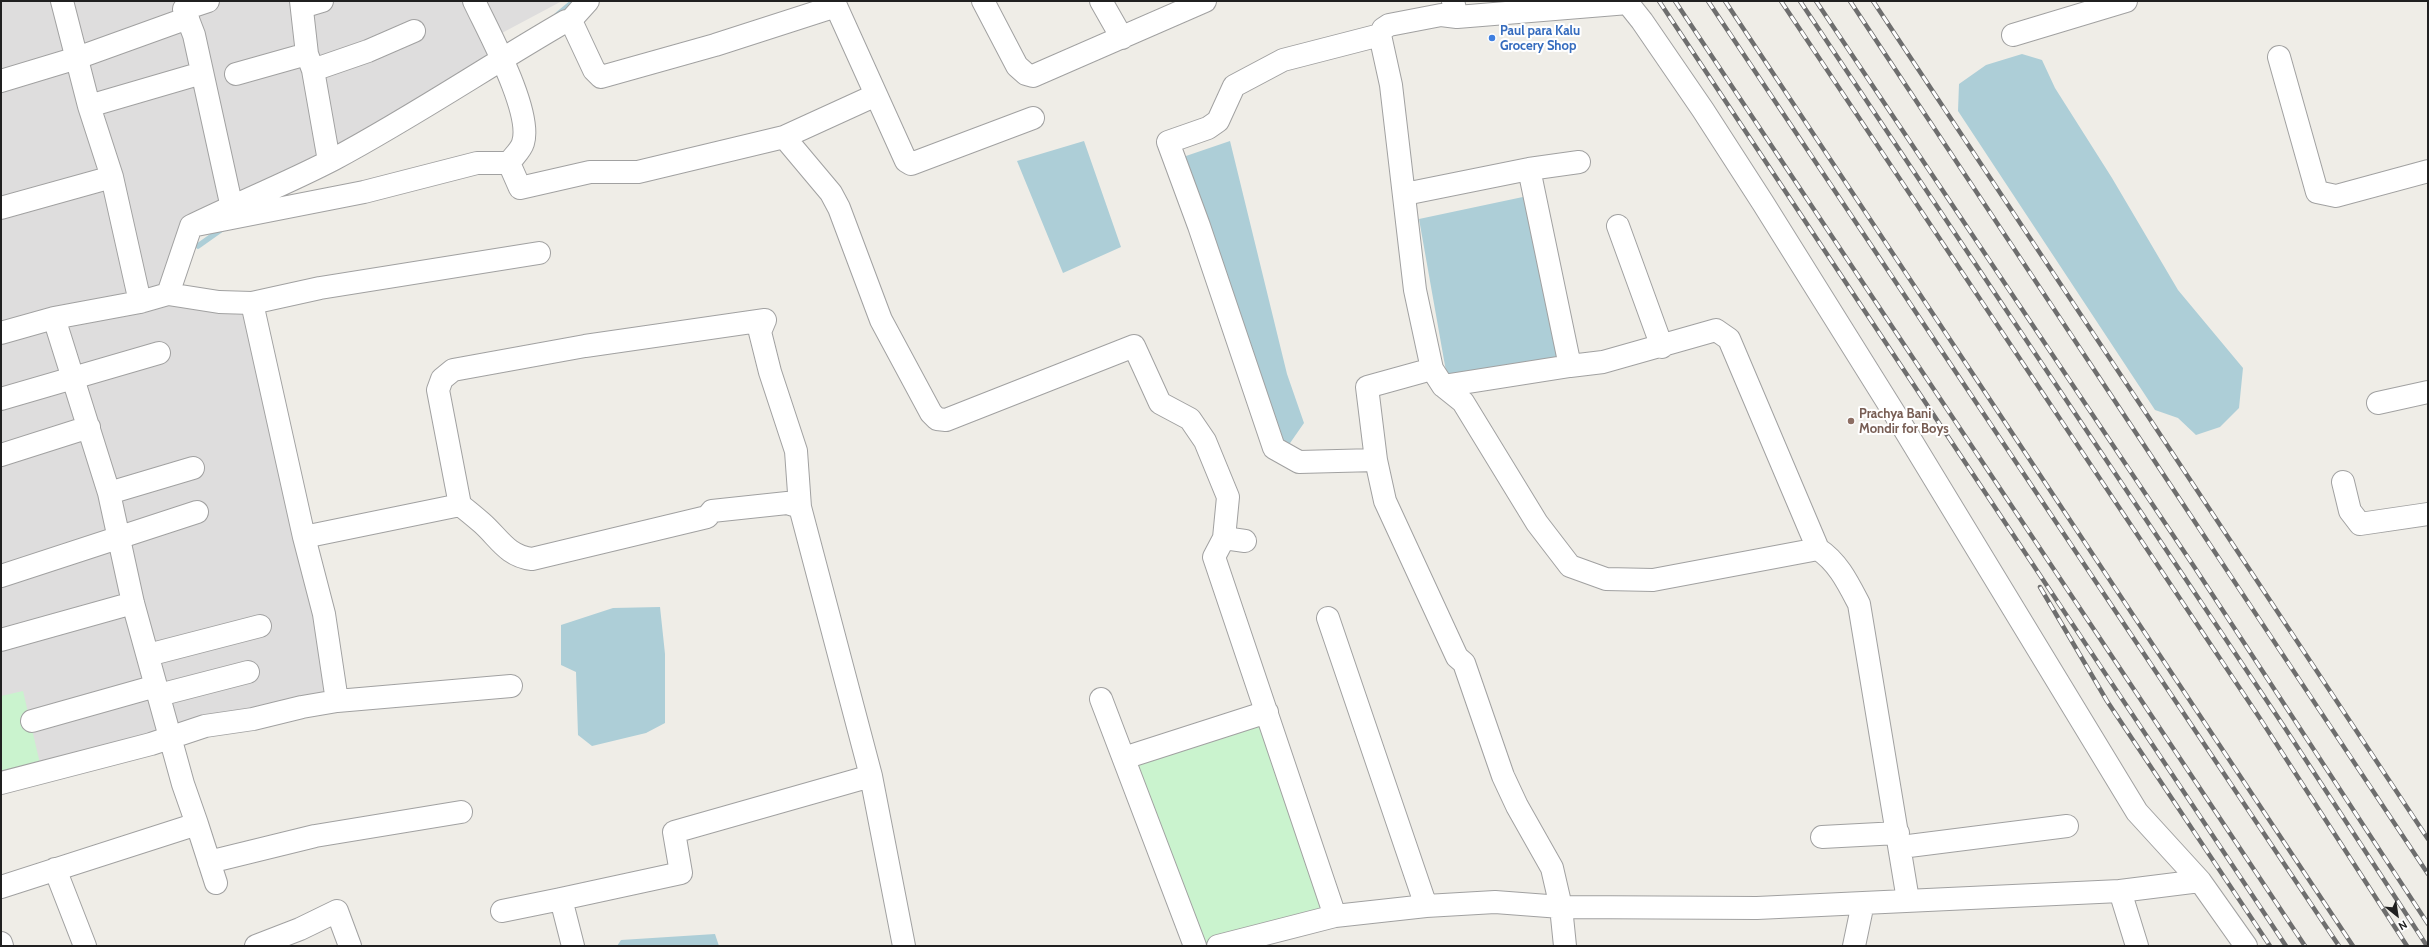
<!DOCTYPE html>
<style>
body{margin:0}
#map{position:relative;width:2429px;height:947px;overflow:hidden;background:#efede7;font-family:Cabin,sans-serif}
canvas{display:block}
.frame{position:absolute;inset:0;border:2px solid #202020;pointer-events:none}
.north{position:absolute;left:2377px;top:895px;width:40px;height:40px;-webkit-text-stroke:3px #fff;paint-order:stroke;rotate:150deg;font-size:11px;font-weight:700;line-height:16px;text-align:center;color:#202020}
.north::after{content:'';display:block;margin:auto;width:14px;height:18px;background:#202020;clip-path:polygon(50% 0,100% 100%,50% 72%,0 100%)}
</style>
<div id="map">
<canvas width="2429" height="947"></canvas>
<div class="frame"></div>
<div class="north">N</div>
</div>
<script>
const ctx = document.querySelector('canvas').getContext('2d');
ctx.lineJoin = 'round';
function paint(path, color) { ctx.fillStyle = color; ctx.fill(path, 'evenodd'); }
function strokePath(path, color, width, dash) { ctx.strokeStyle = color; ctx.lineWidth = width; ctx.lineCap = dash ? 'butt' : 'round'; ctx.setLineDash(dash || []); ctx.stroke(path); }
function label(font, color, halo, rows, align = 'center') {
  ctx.font = font + ' Cabin,sans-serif'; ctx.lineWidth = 4; ctx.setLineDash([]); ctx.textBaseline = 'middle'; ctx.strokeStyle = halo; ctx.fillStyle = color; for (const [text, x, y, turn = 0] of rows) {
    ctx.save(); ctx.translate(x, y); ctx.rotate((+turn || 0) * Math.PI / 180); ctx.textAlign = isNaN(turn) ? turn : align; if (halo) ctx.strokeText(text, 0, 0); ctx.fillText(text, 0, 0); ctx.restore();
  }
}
paint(new Path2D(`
 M 1,1 L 59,1 L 138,300 L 1,334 Z
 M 60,1 L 471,1 L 494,54 L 343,144 L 214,212 L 162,286 L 138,294 Z
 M 482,1 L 562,1 L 500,34 Z
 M 170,296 L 251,308 L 335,700 L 1,781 L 1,339 Z`), '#dedddd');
paint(new Path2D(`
 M 23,691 L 42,772 L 1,783 L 1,696 Z
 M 1267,712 L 1330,912 L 1203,946 L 1124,758 Z`), '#caf3ce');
paint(new Path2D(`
 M 2022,54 L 2042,60 L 2055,88 L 2112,178 L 2178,290 L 2243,368 L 2239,408 L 2220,427 L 2196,435 L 2178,418 L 2155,410 L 1958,111 L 1959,84 L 1986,65 Z
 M 1084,141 L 1121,247 L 1063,273 L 1017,161 Z
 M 1230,141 L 1287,374 L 1304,423 L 1288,446 L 1278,445 L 1183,157 Z
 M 1537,194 L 1566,359 L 1447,377 L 1419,219 Z
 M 660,607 L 665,654 L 665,723 L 646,733 L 592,746 L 578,735 L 576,672 L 561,665 L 561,625 L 613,608 Z
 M 715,934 L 719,946 L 617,946 L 621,940 Z`), '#adced7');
strokePath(new Path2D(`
 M 557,15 L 574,1
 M 198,246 L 222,229`), '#adced7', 5.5);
const minor = new Path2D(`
 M 62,1 L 89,106 L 112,177 L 140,302
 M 208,1 L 184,9 L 194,35 L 230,199
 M 301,1 L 307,54 L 313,70 L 329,161
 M 983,1 L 1017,66 L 1026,74 L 1033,76 L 1205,1
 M 1101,1 L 1122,38
 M 1453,1 L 1457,17 L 1441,15 L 1389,25 L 1383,29 L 1380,35 L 1391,85 L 1415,290 L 1432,369 L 1443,386 L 1463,402 L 1537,523 L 1570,566 L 1606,579 L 1653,580 L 1818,549 C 1838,562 1848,583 1859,604 L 1908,900
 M 1626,1 L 1642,21 L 1703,110 L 1763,203 L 1903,427 L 2137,812 L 2200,881 L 2246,946
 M 302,7 L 322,1
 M 1457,17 L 1628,3
 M 570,21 L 588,1
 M 1380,35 L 1283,60 L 1234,86 L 1218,121 L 1208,128 L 1168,142 L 1199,226 L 1274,448 L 1299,462 L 1376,460 L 1385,501 L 1457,657 L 1464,663 L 1503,776 L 1517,806 L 1552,868 L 1561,907 L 1565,946
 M 2013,35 L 2126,1
 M 2279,57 L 2317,192 L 2336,196 L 2428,171
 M 313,70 L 368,51 L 414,31
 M 236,74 L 307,54
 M 1,81 L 77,58 L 188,18
 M 89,106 L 202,73
 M 784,137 L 831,193 L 839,208 L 881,320 L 931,413 L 937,419 L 946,420 L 1134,346 L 1160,403 L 1190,419 L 1205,441 L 1228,497 L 1224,538
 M 509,163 L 520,188 L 590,172 L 638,172 L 784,137 L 876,95
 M 1529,169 L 1570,366
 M 1405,194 L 1529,169 L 1579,162
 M 1,208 L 112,177
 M 191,226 C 238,203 288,183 334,159 C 413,117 488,66 566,21 L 572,23 L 594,70 L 601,77 L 715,45 L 836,6 L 906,161 L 911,164 L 1033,118
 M 1618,226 L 1662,347
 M 168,294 L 191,226 L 364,192 L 477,163 L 509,163 C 513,157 521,150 523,143 C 533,112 488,31 474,1
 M 252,303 L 304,537 L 324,614 L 337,701
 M 765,320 L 760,332 L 770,372 L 796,451 L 800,507 L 871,776 L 904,946
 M 1,333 L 54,318 L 140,302 L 168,294 L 219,302 L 252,303 L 320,288 L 539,253
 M 1443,386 L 1570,366 L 1603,362 L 1716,330 L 1729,339 L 1818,549
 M 1,399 L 159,353
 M 2378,403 L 2428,392
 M 1,455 L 89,427
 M 1376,460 L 1367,387 L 1432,369
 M 2343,482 L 2350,511 L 2360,524 L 2428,514
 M 109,493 L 193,468
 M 460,505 L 438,390 L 442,379 L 453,370 L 585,346 L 765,320
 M 304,537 L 460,505 C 468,511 475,517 482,523 C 499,538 507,556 532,559 L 707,517 L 712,511 L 787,503 L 800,507
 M 1245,541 L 1224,538 L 1214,557 L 1335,916
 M 1,576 L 197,512
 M 1328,618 L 1426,906
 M 1,640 L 133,603
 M 148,655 L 260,626
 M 159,695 L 248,672
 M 1101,699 L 1195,946
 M 32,721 L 156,686
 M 1124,758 L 1267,712
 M 1,783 L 151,744 L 205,726 L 253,719 L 302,707 L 337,701 L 511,686
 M 197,824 L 216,883
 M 1822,837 L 1898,833
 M 1901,847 L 2067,826
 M 209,862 L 315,836 L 461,812
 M 55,869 L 85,946
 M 1,887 L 197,824 L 183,784 L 133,603 L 109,493 L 54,318
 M 2120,891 L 2200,881
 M 502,911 L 561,899
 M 1,943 L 2,946
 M 256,946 L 300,929 L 337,911 L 350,946
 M 573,946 L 561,899 L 681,873 L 674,832 L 871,776
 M 1218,946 L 1335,916 L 1426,906 L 1495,902 L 1561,907 L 1757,908 L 1863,903
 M 1854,946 L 1863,903 L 2120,891 L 2137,946`);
strokePath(minor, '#a1a1a1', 24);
strokePath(minor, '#fff', 22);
const rail = new Path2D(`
 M 1659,1 L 2286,946
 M 1675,1 L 2305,946
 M 1708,1 L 2339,946
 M 1725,1 L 2353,946
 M 1781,1 L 2259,717 L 2407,946
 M 1800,1 L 2283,725 L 2427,946
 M 1816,1 L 2195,568 L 2428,924
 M 1850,1 L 2428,874
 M 1873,1 L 2428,839
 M 2040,587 L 2107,701 L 2270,946`);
strokePath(rail, '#6e6e6e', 4.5);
strokePath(rail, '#fff', 3, [9]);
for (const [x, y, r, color] of [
 [1492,38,4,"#3f7fe0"],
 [1851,421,4,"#8d6e63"]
]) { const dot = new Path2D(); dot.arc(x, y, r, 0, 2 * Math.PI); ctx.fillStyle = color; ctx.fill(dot); strokePath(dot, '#fff', 1.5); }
label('bold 13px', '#366cbe', '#fff', [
 ["Paul para Kalu",1500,31],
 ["Grocery Shop",1500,46]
], 'left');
label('bold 13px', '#785e54', '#fff', [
 ["Prachya Bani",1859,414],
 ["Mondir for Boys",1859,429]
], 'left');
</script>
